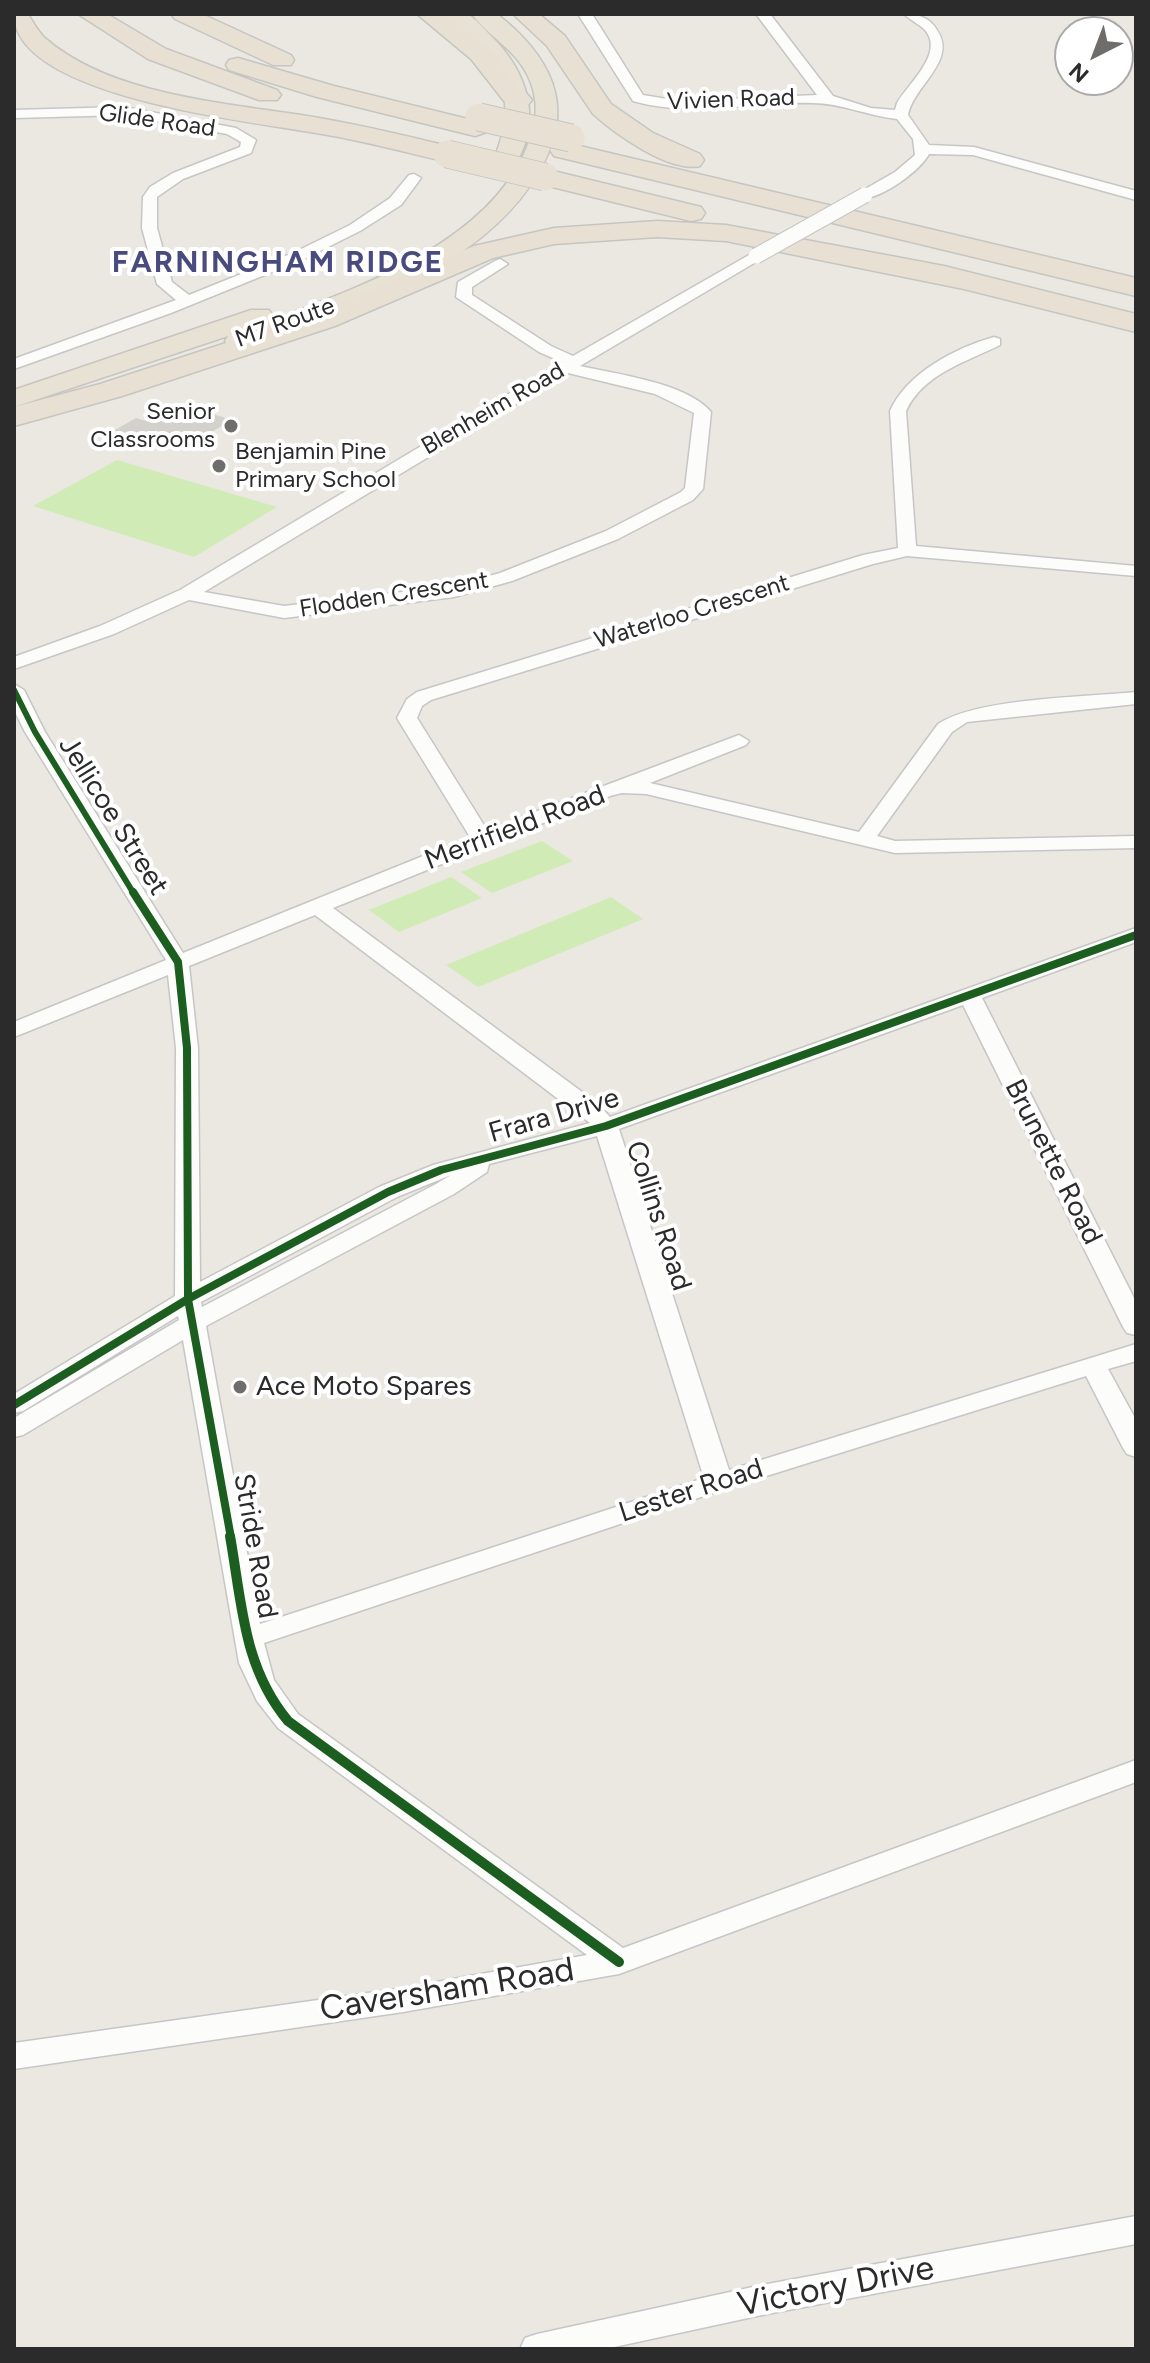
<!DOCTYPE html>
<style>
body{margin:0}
#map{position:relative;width:1150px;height:2363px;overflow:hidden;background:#eae8e1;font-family:Figtree,sans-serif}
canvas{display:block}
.frame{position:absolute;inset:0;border:16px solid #2b2b2b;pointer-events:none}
.north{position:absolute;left:1054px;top:16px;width:80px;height:80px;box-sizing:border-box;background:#fff;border:2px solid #aaa;border-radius:50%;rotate:222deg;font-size:22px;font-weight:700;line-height:32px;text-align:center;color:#2b2b2b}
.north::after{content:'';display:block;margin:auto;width:28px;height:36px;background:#6e6d6b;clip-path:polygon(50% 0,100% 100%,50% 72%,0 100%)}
</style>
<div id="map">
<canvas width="1150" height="2363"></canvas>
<div class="frame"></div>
<div class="north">N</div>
</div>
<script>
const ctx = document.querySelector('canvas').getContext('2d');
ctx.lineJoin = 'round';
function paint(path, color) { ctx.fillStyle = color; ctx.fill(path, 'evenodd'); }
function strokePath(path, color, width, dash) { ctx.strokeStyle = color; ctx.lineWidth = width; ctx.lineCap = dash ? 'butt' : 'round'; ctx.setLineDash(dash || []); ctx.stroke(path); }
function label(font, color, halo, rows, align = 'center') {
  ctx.font = font + ' Figtree,sans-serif'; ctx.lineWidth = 8; ctx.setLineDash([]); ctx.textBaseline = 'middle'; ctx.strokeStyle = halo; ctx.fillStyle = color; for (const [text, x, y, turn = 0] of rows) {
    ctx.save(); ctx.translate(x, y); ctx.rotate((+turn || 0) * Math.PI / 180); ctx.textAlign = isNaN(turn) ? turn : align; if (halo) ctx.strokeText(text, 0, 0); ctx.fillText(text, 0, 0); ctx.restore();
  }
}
paint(new Path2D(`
 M 117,460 L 277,507 L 194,557 L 33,506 Z
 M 542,841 L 573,861 L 492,893 L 461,872 Z
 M 451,877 L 482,898 L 399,932 L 369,910 Z
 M 611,897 L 643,919 L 478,987 L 446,965 Z`), '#d0ebb6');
paint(new Path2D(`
 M 184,406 L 233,420 L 181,449 L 113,431 L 136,418 L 150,422 Z`), '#d3d1cc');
const minor = new Path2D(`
 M 578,14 L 592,14 L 643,95 L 679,101 L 817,95 L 756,14 L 770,14 L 833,96 L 871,108 L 895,110 L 897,103 C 908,84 945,53 925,30 C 919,24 910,20 904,14 C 918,14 929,17 937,30 C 958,61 914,85 908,115 L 929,145 L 974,147 L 1136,191 L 1136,200 L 973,155 L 929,154 C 920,171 879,201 860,198 L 860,192 L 895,172 L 915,155 L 913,139 L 897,119 C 868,116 841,103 812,103 C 751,101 693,118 633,101 Z
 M 124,107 L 236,128 L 256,140 L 251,153 L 183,179 L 157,197 L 157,228 L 172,282 L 189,295 L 293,253 L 350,225 L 390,198 L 409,175 L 414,174 L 421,178 L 401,205 L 360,231 L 304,259 L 171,313 L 14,369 L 14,359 L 176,300 L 157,284 L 142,228 L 143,197 L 150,187 L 173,173 L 240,147 L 241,142 L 227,134 L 124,115 L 14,118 L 14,110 Z
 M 756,251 L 764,256 L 761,259 L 580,366 C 616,374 687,383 711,412 L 703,489 L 693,500 L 618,539 L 512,581 L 454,597 L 284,618 L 189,600 L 114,634 L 14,669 L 14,657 L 100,626 L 180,590 L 562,362 L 539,352 L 456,297 L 458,282 L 495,261 L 500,259 L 508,264 L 472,287 L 472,295 L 551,346 L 573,356 ZM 568,373 L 655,394 L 694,413 L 685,488 L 681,492 L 606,531 L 500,573 L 453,586 L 284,606 L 204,592 Z
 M 994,337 L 1000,339 L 1000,345 C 966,362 923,374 906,411 L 916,546 L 1136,566 L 1136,576 L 907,556 L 873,564 L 431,700 L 422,706 L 417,718 L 487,830 L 739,735 L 749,741 L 746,745 L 650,783 L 859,832 L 938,724 C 977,698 1086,697 1136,692 L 1136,704 L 967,722 L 952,732 L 877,836 L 895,841 L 1136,836 L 1136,848 L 895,853 L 646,794 L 622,793 L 610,796 L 333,908 L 597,1103 L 610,1117 L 1136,928 L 1136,942 L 982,998 L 1136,1302 L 1136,1335 L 1127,1333 L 1123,1327 L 963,1005 L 619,1129 L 729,1470 L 1136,1344 L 1136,1361 L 1108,1369 L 1136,1420 L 1136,1457 L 1127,1454 L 1123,1448 L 1086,1376 L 728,1488 L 264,1643 L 274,1680 L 298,1714 L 623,1948 L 1136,1760 L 1136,1782 L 619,1974 L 403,2012 L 14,2069 L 14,2043 L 403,1988 L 587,1955 L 278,1728 L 257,1701 L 239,1663 L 183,1340 L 23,1435 L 14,1437 L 14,1418 L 179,1320 L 178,1316 L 23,1411 L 14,1413 L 14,1394 L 175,1296 L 176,1048 L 168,975 L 14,1037 L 14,1022 L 166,960 L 25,732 L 14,710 L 14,684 L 24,690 L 45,732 L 183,953 L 470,837 L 397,718 L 407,699 L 417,692 L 863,555 L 898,548 L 890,411 C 907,373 955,348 994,337 ZM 315,915 L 590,1123 L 433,1165 L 379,1187 L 200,1282 L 198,1048 L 189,966 ZM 597,1136 L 704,1478 L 260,1624 L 206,1326 L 454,1194 L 487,1172 L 489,1164 ZM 451,1175 L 436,1184 L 202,1307 L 201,1302 L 397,1197 Z
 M 1136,2216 L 1136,2244 L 762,2315 L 605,2349 L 520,2349 L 525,2338 L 537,2334 L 762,2285 Z`);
const trunk = new Path2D(`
 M 442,14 C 449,14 461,12 467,14 C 475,18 484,29 490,35 C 528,71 544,122 513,168 L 495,168 L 492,163 C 511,121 512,83 479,48 C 467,36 452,27 442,14 Z
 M 472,14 L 497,14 C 543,50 574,96 548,154 C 507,246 402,290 313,323 C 288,332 263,343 238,349 L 228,347 L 225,341 L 228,336 L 14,407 L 14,390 L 251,310 L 269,310 L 273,316 L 270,321 C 358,288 482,245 524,154 C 535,130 540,108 531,83 C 518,49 491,40 472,14 Z`);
const motorway = new Path2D(`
 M 14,14 L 28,14 C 33,22 38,32 46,39 C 115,98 233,103 319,118 C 365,126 411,137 456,148 L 460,154 L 456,160 L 447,162 C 405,152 364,141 322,134 C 258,122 14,98 14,14 Z
 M 78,14 L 107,14 L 166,49 L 277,90 L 281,95 L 277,100 L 259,100 L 148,59 Z
 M 171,14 L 202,14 L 291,55 L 294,60 L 291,65 L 273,65 L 175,19 Z
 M 417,14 L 445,14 L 460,24 L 495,55 L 517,86 L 528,95 L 532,100 L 528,105 L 519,108 L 504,101 L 471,59 Z
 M 513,14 L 539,14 L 565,36 L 611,104 L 653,133 L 700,154 L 704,160 L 700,166 C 670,173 615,134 593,114 L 547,46 Z
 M 238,58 L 334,86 L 484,123 L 488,128 L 484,133 L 475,136 L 317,97 L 229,70 L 226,65 L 229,60 Z
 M 563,142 L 1136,278 L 1136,296 L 554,156 L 550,150 L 554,144 Z
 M 545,169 L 701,207 L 705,213 L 701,219 L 691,221 L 536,183 L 532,177 L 536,171 Z
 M 657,221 L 726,225 L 944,266 L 1136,314 L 1136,332 L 964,289 L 726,241 L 657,237 L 554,244 L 493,258 L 335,326 L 122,396 L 14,426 L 14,407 L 100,384 L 315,314 L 474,246 L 554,228 Z`);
strokePath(minor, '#c7c6c6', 3);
strokePath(trunk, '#c5c5c2', 3);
strokePath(motorway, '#c5c5c2', 3);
paint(minor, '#fcfcfa');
paint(trunk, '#e8e2d4');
paint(motorway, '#e9e0d4');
const minorBridge = new Path2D(`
 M 756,256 L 865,195`);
const motorwayBridge = new Path2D(`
 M 479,117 L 571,138
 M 447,154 L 545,177`);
strokePath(minorBridge, '#c7c6c6', 17, []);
strokePath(motorwayBridge, '#c5c5c2', 29, []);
strokePath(minorBridge, '#fcfcfa', 15);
strokePath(motorwayBridge, '#e9e0d4', 27);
strokePath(new Path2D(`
 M 14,690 L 35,732 L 134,894`), '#1b5e20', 6);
strokePath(new Path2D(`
 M 133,892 L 178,962 L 187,1048 L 188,1299 L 231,1538
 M 14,1405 L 188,1299 L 388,1192 L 441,1170 L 606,1126 L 1136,935`), '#1b5e20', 8);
strokePath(new Path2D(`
 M 230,1536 C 242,1603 243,1667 288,1721 L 619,1962`), '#1b5e20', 10);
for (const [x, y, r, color] of [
 [231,426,8,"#6e6d6b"],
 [219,466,8,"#6e6d6b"],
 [240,1387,8,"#6e6d6b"]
]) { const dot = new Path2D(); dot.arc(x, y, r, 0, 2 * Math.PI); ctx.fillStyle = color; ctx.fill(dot); strokePath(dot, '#fff', 3); }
label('24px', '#2b2b2b', '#fff', [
 ["Vivien Road",731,100,-2],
 ["Glide Road",157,121,8],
 ["M7 Route",285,323,-20],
 ["Blenheim Road",493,409,-30],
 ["Flodden Crescent",394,595,-9],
 ["Waterloo Crescent",692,612,-17]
]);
label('24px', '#2b2b2b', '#fff', [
 ["Senior",215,412],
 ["Classrooms",215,440],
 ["Benjamin Pine",235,452,"left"],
 ["Primary School",235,480,"left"]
], 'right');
label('28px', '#2b2b2b', '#fff', [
 ["Jellicoe Street",113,816,58],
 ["Merrifield Road",515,828,-21],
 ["Frara Drive",554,1116,-16],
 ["Brunette Road",1053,1162,63],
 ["Collins Road",658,1216,72],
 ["Lester Road",691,1491,-18],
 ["Stride Road",255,1546,80]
]);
label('28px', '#2b2b2b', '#fff', [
 ["Ace Moto Spares",256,1387]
], 'left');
ctx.letterSpacing = '2px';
label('bold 30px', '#494b7e', '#fff', [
 ["FARNINGHAM RIDGE",278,263]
]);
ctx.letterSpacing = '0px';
label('34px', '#2b2b2b', '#fff', [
 ["Caversham Road",447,1990,-9],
 ["Victory Drive",836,2287,-11]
]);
</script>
